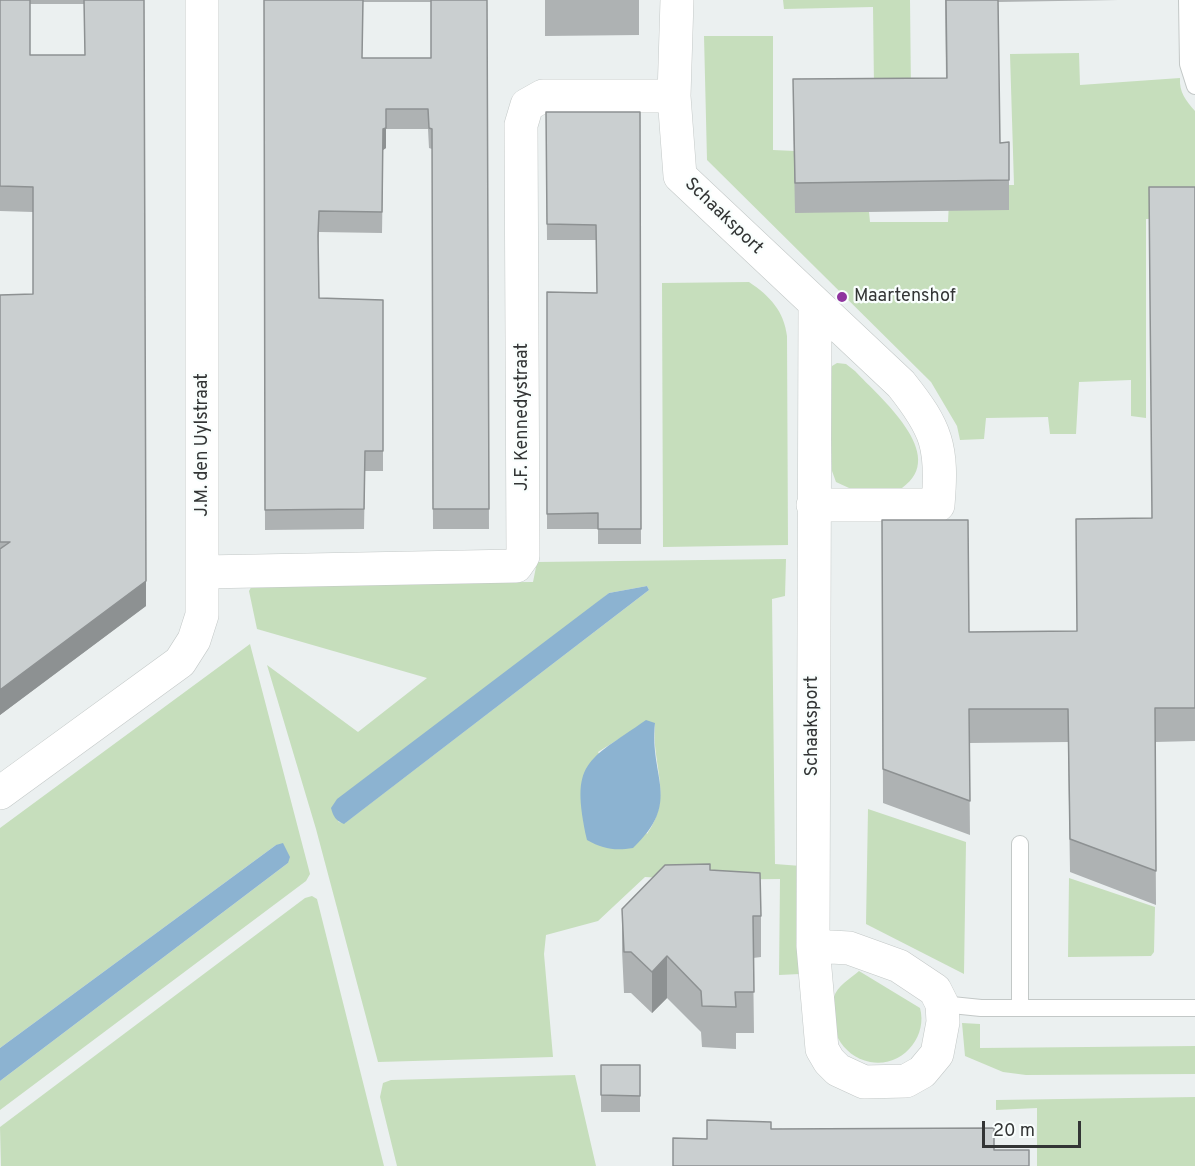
<!DOCTYPE html>
<style>
body{margin:0}
#map{position:relative;width:1195px;height:1166px;overflow:hidden;background:#ebf0f0;font-family:Overpass,sans-serif}
canvas{display:block}
.scale{position:absolute;left:982px;top:1121px;width:99px;height:27px;box-sizing:border-box;border:3px solid #333535;border-top:0;padding-left:8px;font-size:18px;line-height:21px;white-space:nowrap;color:#333535;-webkit-text-stroke:4px #f9fefd;paint-order:stroke}
</style>
<div id="map">
<canvas width="1195" height="1166"></canvas>
<div class="scale">20 m</div>
</div>
<script>
const ctx = document.querySelector('canvas').getContext('2d');
ctx.lineJoin = 'round';
function paint(path, color) { ctx.fillStyle = color; ctx.fill(path, 'evenodd'); }
function strokePath(path, color, width, dash) { ctx.strokeStyle = color; ctx.lineWidth = width; ctx.lineCap = dash ? 'butt' : 'round'; ctx.setLineDash(dash || []); ctx.stroke(path); }
function label(font, color, halo, rows, align = 'center') {
  ctx.font = font + ' Overpass,sans-serif'; ctx.lineWidth = 4.5; ctx.setLineDash([]); ctx.textBaseline = 'middle'; ctx.strokeStyle = halo; ctx.fillStyle = color; for (const [text, x, y, turn = 0] of rows) {
    ctx.save(); ctx.translate(x, y); ctx.rotate((+turn || 0) * Math.PI / 180); ctx.textAlign = isNaN(turn) ? turn : align; if (halo) ctx.strokeText(text, 0, 0); ctx.fillText(text, 0, 0); ctx.restore();
  }
}
paint(new Path2D(`
 M 783,0 L 910,0 L 911,93 L 874,87 L 873,7 L 784,9 Z
 M 704,36 L 773,36 L 773,150 L 795,151 L 869,212 L 870,222 L 948,222 L 949,201 L 971,185 L 1014,185 L 1010,54 L 1079,53 L 1080,85 L 1180,78 C 1179,92 1186,101 1195,111 L 1195,218 L 1146,219 L 1146,418 L 1131,416 L 1131,380 L 1079,382 L 1076,434 L 1050,434 L 1048,417 L 986,418 L 984,439 L 960,440 L 957,426 L 931,382 L 707,160 Z
 M 749,282 C 770,296 784,311 787,336 L 788,545 L 663,547 L 662,283 Z
 M 837,363 L 846,364 L 855,371 C 879,397 950,455 902,488 L 849,488 L 836,482 L 832,471 L 829,374 L 832,366 Z
 M 786,559 L 785,596 L 772,599 L 775,864 L 801,866 L 800,974 L 779,975 L 780,879 L 695,880 L 645,877 L 598,921 L 546,935 L 544,954 L 553,1057 L 378,1062 L 316,829 L 267,665 L 358,732 L 427,678 L 257,629 L 249,591 L 253,584 L 533,582 L 537,562 ZM 647,586 L 649,590 L 345,823 L 338,822 L 609,593 ZM 655,724 C 651,765 674,795 647,834 L 598,752 L 622,737 Z
 M 250,644 L 310,874 L 306,881 L 0,1110 L 0,1081 L 288,863 L 276,845 L 0,1048 L 0,828 Z
 M 868,809 L 966,842 L 964,974 L 866,924 Z
 M 1069,878 L 1155,907 L 1154,952 L 1151,956 L 1068,957 Z
 M 312,896 L 317,899 L 384,1166 L 1,1166 L 0,1127 L 305,898 Z
 M 859,971 L 920,1008 C 928,1037 902,1068 870,1062 C 841,1056 826,1026 834,997 C 837,986 851,978 859,971 Z
 M 962,1023 L 980,1024 L 980,1048 L 1195,1046 L 1195,1074 L 1026,1075 L 1003,1072 L 965,1056 Z
 M 575,1075 L 596,1166 L 397,1166 L 380,1097 L 383,1083 L 391,1080 Z
 M 1195,1097 L 1195,1166 L 1037,1166 L 1037,1108 L 996,1110 L 996,1100 Z`), '#c6debc');
paint(new Path2D(`
 M 647,586 L 649,590 L 344,824 C 336,821 333,816 331,808 L 337,799 L 609,593 Z
 M 646,720 L 655,723 C 649,778 683,801 633,848 C 615,851 603,849 587,840 C 570,761 586,762 646,720 Z
 M 283,843 L 290,857 L 288,863 L 0,1081 L 0,1048 L 276,845 Z`), '#8cb3d1');
const lane = new Path2D(`
 M 1187,0 L 1188,64 L 1195,86
 M 942,1004 L 981,1008 L 1195,1008
 M 1020,1008 L 1020,844`);
const street = new Path2D(`
 M 677,0 L 674,96 L 680,176 L 901,384 C 937,429 943,447 938,505 L 813,505
 M 204,572 L 516,566 L 523,556 L 521,125 L 527,105 L 543,96 L 674,96
 M 0,793 L 180,662 L 194,640 L 202,615 L 202,0
 M 813,946 L 849,948 L 899,966 L 935,990 L 942,1004 L 943,1022 L 937,1054 L 922,1072 L 906,1081 L 864,1082 L 838,1070 L 829,1061 L 822,1049 L 813,946 L 815,306`);
strokePath(lane, '#c3c8c7', 18);
strokePath(street, '#c3c8c7', 34);
strokePath(lane, '#fff', 16);
strokePath(street, '#fff', 33);
paint(new Path2D(`
 M 0,0 L 144,0 L 146,606 L 0,715 L 0,295 L 33,294 L 33,212 L 0,211 ZM 30,4 L 84,4 L 85,55 L 30,55 Z
 M 264,0 L 487,0 L 489,529 L 433,529 L 432,149 L 429,148 L 428,129 L 386,129 L 386,148 L 383,150 L 382,233 L 319,232 L 318,250 L 319,298 L 383,300 L 383,471 L 365,471 L 364,529 L 265,530 ZM 363,2 L 431,2 L 431,58 L 362,58 Z
 M 545,0 L 639,0 L 639,35 L 545,36 Z
 M 945,0 L 1118,0 L 998,2 L 1000,143 L 1009,142 L 1009,210 L 795,213 L 793,110 L 946,78 Z
 M 546,112 L 640,112 L 641,544 L 598,544 L 598,529 L 547,529 L 547,292 L 597,293 L 596,240 L 547,240 Z
 M 1195,187 L 1195,741 L 1155,742 L 1156,905 L 1070,872 L 1068,742 L 969,743 L 970,835 L 883,803 L 882,520 L 969,632 L 1077,631 L 1152,518 Z
 M 710,870 L 761,916 L 761,957 L 753,958 L 754,1033 L 736,1033 L 736,1049 L 702,1047 L 701,1032 L 667,998 L 652,1013 L 631,993 L 624,993 L 622,950 L 622,909 Z
 M 601,1065 L 640,1065 L 640,1112 L 601,1112 Z`), '#aeb2b3');
paint(new Path2D(`
 M 386,109 L 386,148 L 383,150 L 382,233 L 383,129 Z
 M 146,581 L 146,606 L 0,715 L 0,690 Z
 M 667,956 L 667,998 L 652,1013 L 652,972 Z`), '#8d9192');
const building = new Path2D(`
 M 0,0 L 30,0 L 30,55 L 85,55 L 84,0 L 144,0 L 146,581 L 0,690 L 0,549 L 10,542 L 0,542 L 0,295 L 33,294 L 33,187 L 0,186 Z
 M 264,0 L 363,0 L 362,58 L 431,58 L 431,0 L 487,0 L 489,509 L 433,509 L 432,129 L 429,128 L 428,109 L 386,109 L 386,128 L 383,129 L 382,212 L 319,211 L 318,236 L 319,298 L 383,300 L 383,451 L 365,451 L 364,509 L 265,510 Z
 M 946,0 L 998,0 L 1000,143 L 1009,142 L 1009,180 L 795,183 L 793,79 L 947,78 Z
 M 546,112 L 640,112 L 641,529 L 598,529 L 598,513 L 547,514 L 547,292 L 597,293 L 596,225 L 547,224 Z
 M 1149,187 L 1195,187 L 1195,708 L 1155,708 L 1156,871 L 1070,839 L 1068,709 L 969,709 L 970,801 L 883,769 L 882,520 L 968,520 L 969,632 L 1077,631 L 1076,519 L 1152,518 Z
 M 710,864 L 710,870 L 760,873 L 761,916 L 753,916 L 754,992 L 735,992 L 736,1007 L 702,1006 L 701,991 L 667,956 L 652,972 L 631,952 L 624,952 L 622,909 L 665,865 Z
 M 601,1065 L 640,1065 L 640,1096 L 601,1095 Z
 M 707,1120 L 771,1122 L 771,1129 L 994,1128 L 994,1150 L 1029,1150 L 1029,1166 L 673,1166 L 673,1138 L 707,1139 Z`);
paint(building, '#cacfd0');
strokePath(building, '#8d9192', 1.5);
for (const [x, y, r, color] of [
 [842,297,6,"#8f349f"]
]) { const dot = new Path2D(); dot.arc(x, y, r, 0, 2 * Math.PI); ctx.fillStyle = color; ctx.fill(dot); strokePath(dot, '#f9fefd', 2); }
label('18px', '#333535', '#f9fefd', [
 ["Schaaksport",723,217,44],
 ["J.F. Kennedystraat",523,417,-90],
 ["J.M. den Uylstraat",203,445,-90],
 ["Schaaksport",813,726,-90]
]);
label('18px', '#333535', '#f9fefd', [
 ["Maartenshof",854,297]
], 'left');
</script>
